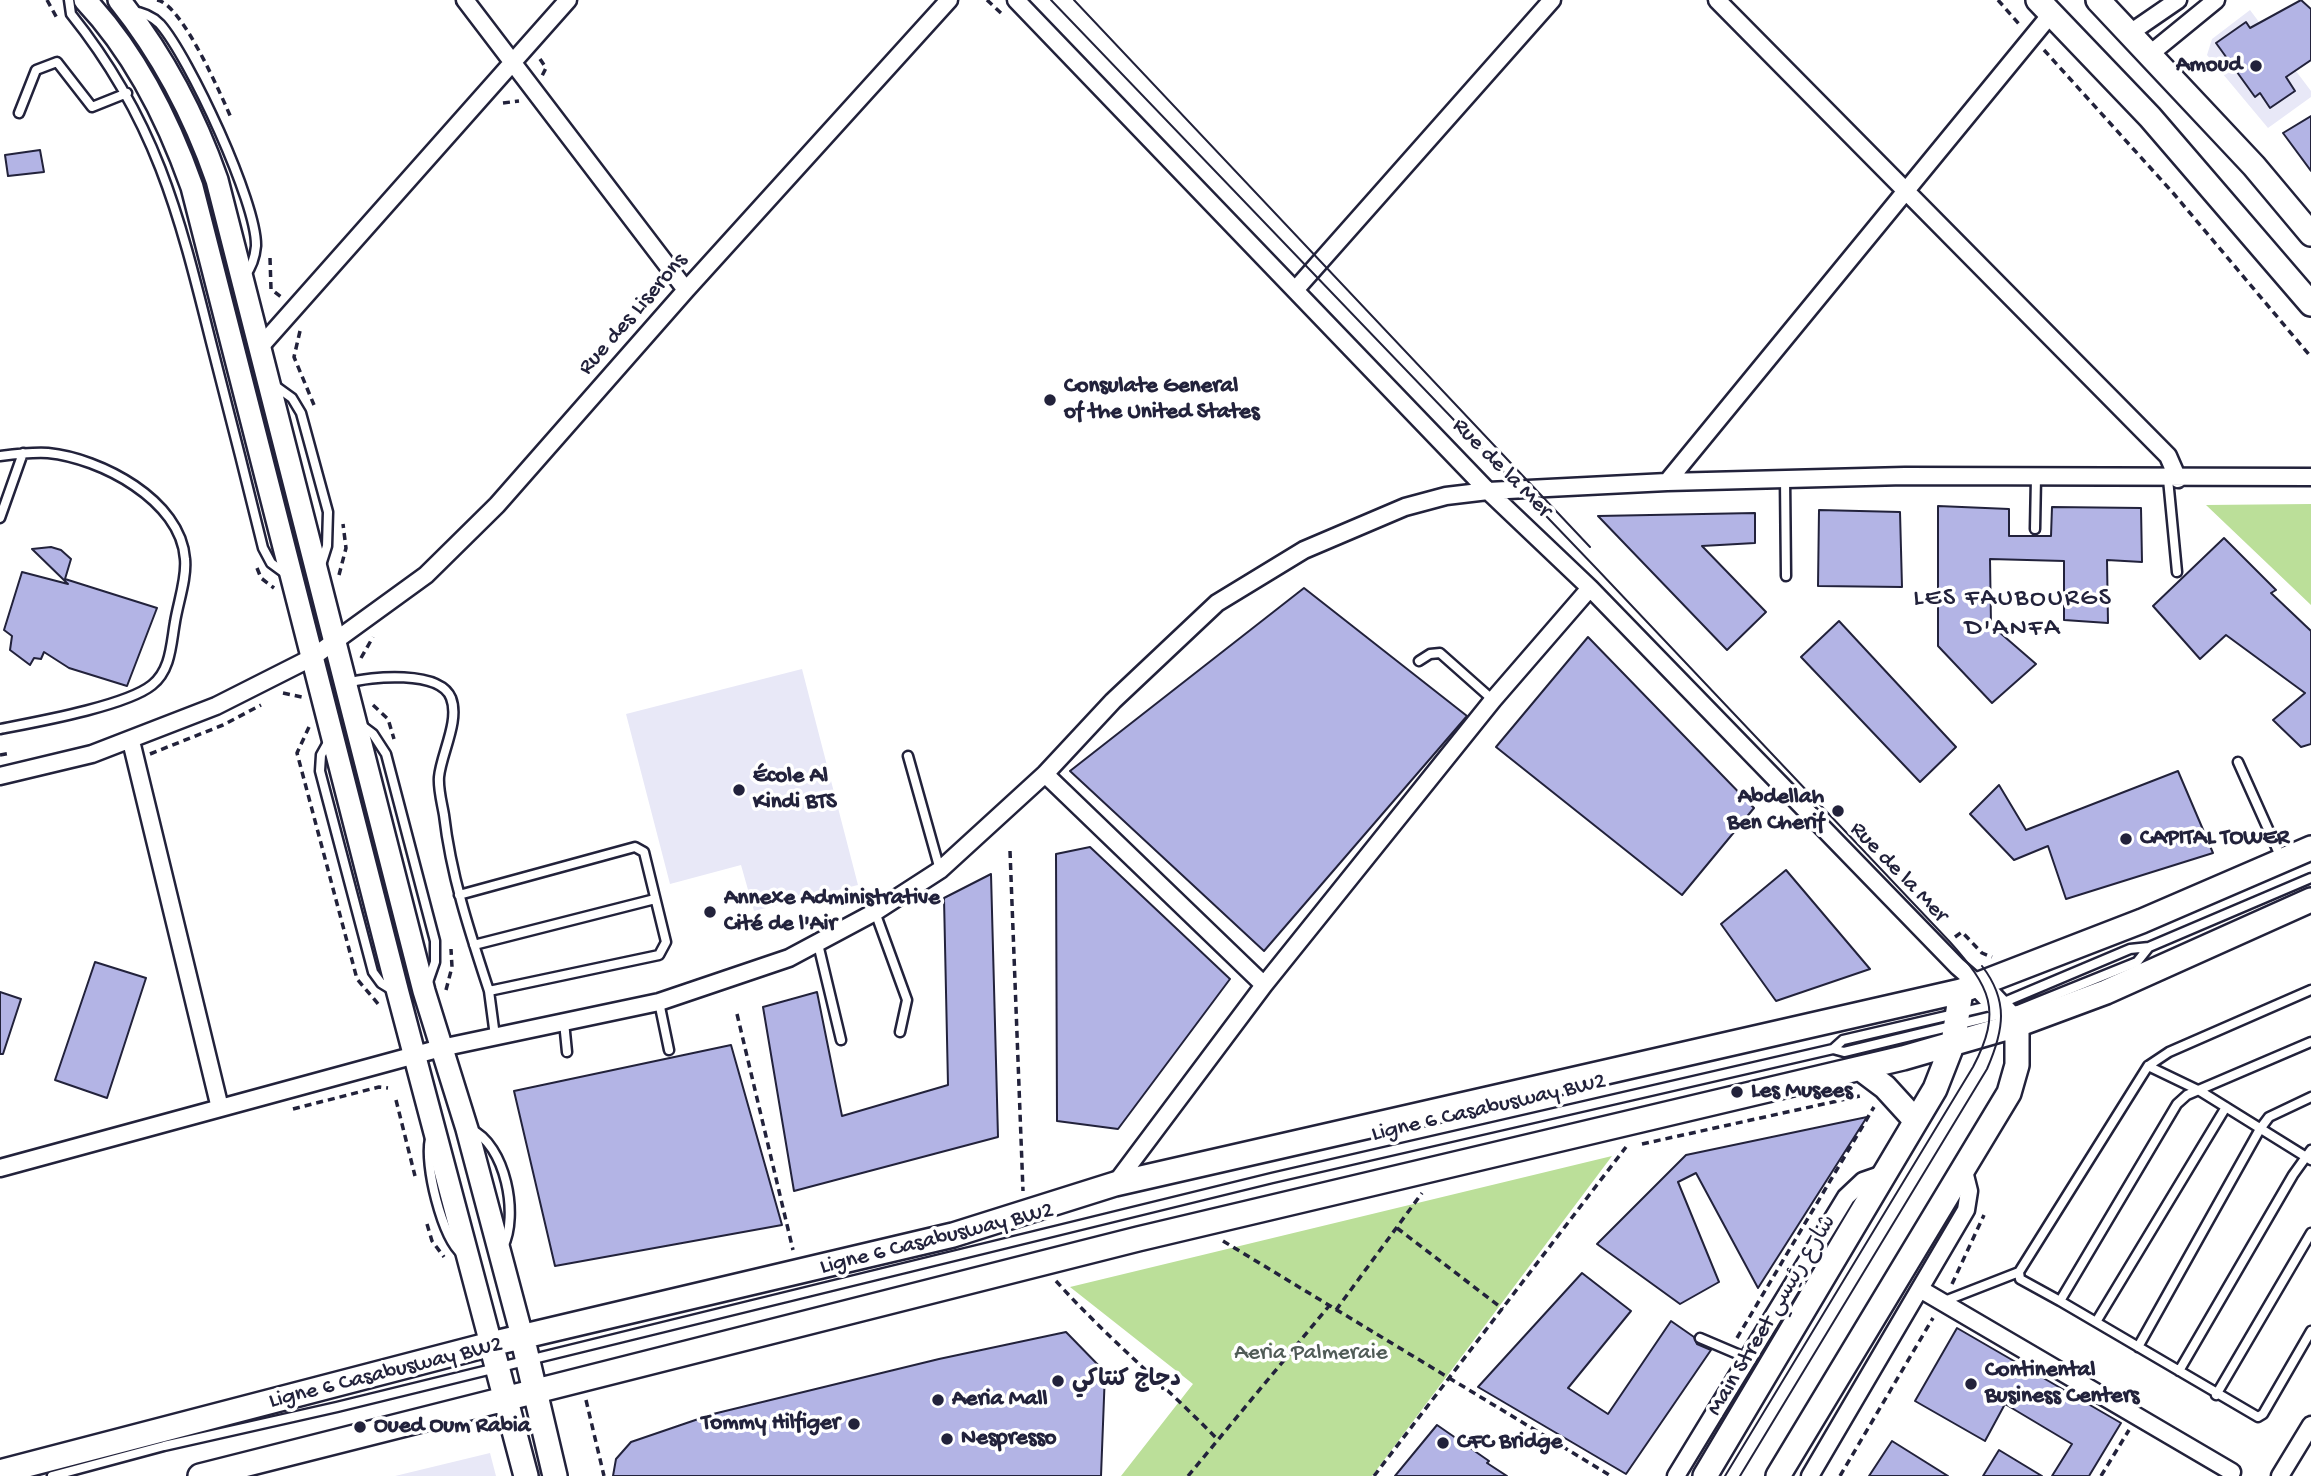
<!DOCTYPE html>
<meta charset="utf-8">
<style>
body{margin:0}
canvas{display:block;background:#fff}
</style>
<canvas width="2311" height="1476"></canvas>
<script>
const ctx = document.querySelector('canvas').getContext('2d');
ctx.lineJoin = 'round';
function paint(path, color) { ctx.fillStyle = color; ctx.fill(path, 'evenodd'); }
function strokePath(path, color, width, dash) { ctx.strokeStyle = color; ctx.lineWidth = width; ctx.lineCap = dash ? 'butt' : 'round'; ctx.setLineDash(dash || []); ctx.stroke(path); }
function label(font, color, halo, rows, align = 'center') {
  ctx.font = font + ' "Gochi Hand","Playpen Sans Arabic",sans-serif'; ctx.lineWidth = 7; ctx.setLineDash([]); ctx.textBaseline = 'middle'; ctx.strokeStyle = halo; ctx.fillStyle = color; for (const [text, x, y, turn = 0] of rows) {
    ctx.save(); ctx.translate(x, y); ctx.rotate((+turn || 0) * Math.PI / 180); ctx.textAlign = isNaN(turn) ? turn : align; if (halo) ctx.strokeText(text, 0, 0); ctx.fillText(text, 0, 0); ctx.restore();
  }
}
paint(new Path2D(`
 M 2250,10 L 2311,91 L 2311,97 L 2268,128 L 2207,55 L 2212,39 Z
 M 802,669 L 858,885 L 754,911 L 741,865 L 670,884 L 626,714 Z
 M 490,1453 L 496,1476 L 395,1476 Z`), '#e8e8f7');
paint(new Path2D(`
 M 2311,504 L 2311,605 L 2206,505 Z
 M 1612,1156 L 1372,1476 L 1121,1476 L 1193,1384 L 1070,1287 Z`), '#bbdf99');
const building = new Path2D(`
 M 2301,0 L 2311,9 L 2311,60 L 2286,77 L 2295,91 L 2270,108 L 2260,93 L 2255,97 L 2216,43 L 2246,22 L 2250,28 Z
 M 2311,116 L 2311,171 L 2283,133 Z
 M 40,150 L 44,172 L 8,176 L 5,155 Z
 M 1938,506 L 2009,509 L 2009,536 L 2051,536 L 2052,507 L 2141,508 L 2142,562 L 2107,560 L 2108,623 L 2064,620 L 2064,561 L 1990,559 L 1991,625 L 2036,664 L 1992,703 L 1938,646 Z
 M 1819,510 L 1900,512 L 1902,587 L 1818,586 Z
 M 1755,513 L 1755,543 L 1702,546 L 1766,612 L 1727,650 L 1598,516 Z
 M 2224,538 L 2276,590 L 2271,593 L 2311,631 L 2311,744 L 2301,747 L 2273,720 L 2305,693 L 2226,635 L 2200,659 L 2153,606 Z
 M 51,547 L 61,550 L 71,559 L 65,579 L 157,608 L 127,686 L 69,668 L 44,652 L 41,659 L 34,658 L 30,665 L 10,650 L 12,636 L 4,630 L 22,572 L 68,584 L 32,549 Z
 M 1304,588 L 1467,716 L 1264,951 L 1070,771 Z
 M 1839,621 L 1956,747 L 1920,782 L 1801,657 Z
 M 1588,637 L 1754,808 L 1682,895 L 1496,747 Z
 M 2178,771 L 2213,853 L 2066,899 L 2048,846 L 2014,860 L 1970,814 L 1999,785 L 2026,830 Z
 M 1090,847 L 1230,979 L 1118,1129 L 1057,1121 L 1056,854 Z
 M 1786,870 L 1870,969 L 1776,1001 L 1721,924 Z
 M 991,874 L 998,1137 L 794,1191 L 763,1007 L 817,992 L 842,1116 L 948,1085 L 944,898 Z
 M 95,962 L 146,978 L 107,1098 L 55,1080 Z
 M 0,992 L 21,999 L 3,1054 L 0,1054 Z
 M 731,1045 L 782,1225 L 555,1266 L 514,1091 Z
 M 1867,1117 L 1758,1288 L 1696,1173 L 1678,1182 L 1719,1282 L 1680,1304 L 1597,1244 L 1686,1155 Z
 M 1582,1273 L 1631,1311 L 1568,1388 L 1608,1414 L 1671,1321 L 1694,1337 L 1697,1344 L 1711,1350 L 1626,1474 L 1478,1387 Z
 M 1957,1328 L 2121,1423 L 2089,1476 L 2052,1476 L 2072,1444 L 2005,1404 L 1985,1441 L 1915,1401 Z
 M 1066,1332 L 1105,1372 L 1101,1476 L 613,1476 L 616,1459 L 631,1442 L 713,1414 L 939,1359 Z
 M 1437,1425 L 1489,1461 L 1487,1463 L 1507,1476 L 1395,1476 Z
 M 1892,1441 L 1948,1476 L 1869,1476 Z
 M 1999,1450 L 2042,1476 L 1983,1476 Z`);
paint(building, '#b3b4e5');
strokePath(building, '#22223b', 2);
const service = new Path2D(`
 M 69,0 L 71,14 C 156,120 179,214 211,342 C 229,411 246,479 263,548 L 271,563 L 286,574
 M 131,11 C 142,12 152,16 160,24 C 189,57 257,203 256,246 C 255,257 251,268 245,276
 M 19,113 L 36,70 L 57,62 L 92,107 L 127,93
 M 274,385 L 292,398 L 301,413 L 328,512 L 327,546 L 321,565
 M 0,456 C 16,454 32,452 48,453 C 100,458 181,500 185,559 C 187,578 178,603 175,622 C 171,644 171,670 152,685 C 126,706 36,722 0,729
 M 1785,479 L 1786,576
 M 2168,479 L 2177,572
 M 0,518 L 23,453
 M 2035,529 L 2036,477
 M 1419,661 L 1430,654 L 1440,653 L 1493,700
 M 347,683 C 371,676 440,670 451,698 C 460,721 441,754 439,777 C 438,789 442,803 444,815 C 451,876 470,933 489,991
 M 361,725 L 373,734 L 386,754 L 435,941 L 435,962 L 427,985
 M 330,739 L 321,755 L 320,771 L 373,972 L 381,983 L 394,991
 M 908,756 L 940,870
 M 2238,762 L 2281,858
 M 459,895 L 635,847 L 644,852 L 666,942 L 659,955 L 489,991 L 495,1036
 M 875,912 L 907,1000 L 900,1032
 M 818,944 L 841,1040
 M 474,945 L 655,899
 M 2311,990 L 2169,1052 L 2148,1066 L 2019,1272 L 2020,1279 L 2060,1301 L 2177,1104 L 2187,1095 L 2311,1042
 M 659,1002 L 669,1050
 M 564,1022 L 567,1052
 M 1833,1049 L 1843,1040 L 2002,1003 L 2130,949 L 2149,947 L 2311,878
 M 2148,1066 L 2200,1091 L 2311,1160
 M 470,1129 C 506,1144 519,1216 503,1247
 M 430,1139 C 424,1164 442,1238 462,1254
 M 2060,1301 L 2258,1417 L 2263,1414 L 2311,1331
 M 1942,1302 L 2019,1272
 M 2096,1322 L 2226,1107
 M 1700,1338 L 1747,1358
 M 2138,1347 L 2260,1129 L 2269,1117 L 2311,1097
 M 2179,1371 L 2293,1175 L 2311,1150
 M 2216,1395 L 2311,1233
 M 52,1476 L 164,1446 L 337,1407 L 1272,1178 L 1833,1049 L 1844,1052 L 2018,1010 L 2137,962 L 2149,947`);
const minor = new Path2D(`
 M 465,0 L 686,290
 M 1016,0 L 1488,491 L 1590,588 L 1957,966 L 1980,986
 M 1717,0 L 2168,456 L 2178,479
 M 2130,33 L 2178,0
 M 2150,54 L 2216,0
 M 1296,289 L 1552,0
 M 260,347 L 568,0
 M 1667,482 L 2051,14
 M 131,741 L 220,1108
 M 1045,774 L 1264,985
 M 0,776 L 92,754 L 216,706 L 313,657 L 426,575 L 497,505 L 686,290 L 949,0
 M 0,1168 L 441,1048 L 659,1002 L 789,958 L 875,912 L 940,870 L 1045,774 L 1113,701 L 1217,603 L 1304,550 L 1405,507 L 1446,496 L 1488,491 L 1667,482 L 1905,476 L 2311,477
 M 1115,1184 L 1264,985 L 1493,700 L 1590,588
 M 1920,1289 L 2232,1472
 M 1676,1476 L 1846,1197 L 1863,1181 L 1886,1173
 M 1810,1476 L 1966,1210 L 1969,1191 L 1964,1171
 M 2280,1476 L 2311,1425`);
const tertiary = new Path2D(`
 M 85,0 C 135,53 168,119 192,187 L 398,993 L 491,1344
 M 119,0 C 163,55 194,114 217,180 L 424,991 L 467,1129 L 522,1336`);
const secondary = new Path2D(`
 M 2038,0 L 2150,117 L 2311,304
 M 2098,0 L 2254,166 L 2311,234
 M 1861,1069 L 1885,1087 L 1916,1121
 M 522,1336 L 555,1476
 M 491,1344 L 526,1476
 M 0,1472 L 491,1344 L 953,1235 L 1115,1184 L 1961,991 L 2142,921 L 2311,848
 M 200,1476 L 1138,1239 L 1903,1058 L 2017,1025 L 2106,992 L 2311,900
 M 1705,1476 L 1935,1089 L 1953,1043 L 1961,991
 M 1778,1476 L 2009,1093 L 2017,1065 L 2017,1025 L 1980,986`);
strokePath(service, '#22223b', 13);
strokePath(minor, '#22223b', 21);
strokePath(tertiary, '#22223b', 26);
strokePath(secondary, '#22223b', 28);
strokePath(new Path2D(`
 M 47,0 L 58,20
 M 157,0 C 182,4 221,95 232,120
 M 987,0 L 1001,13
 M 1998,0 L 2019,24
 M 2044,50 L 2174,194 L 2311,357
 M 540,59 L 546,68 L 542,76
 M 503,103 L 519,101
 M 270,258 L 271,289 L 281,297
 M 300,331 L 294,357 L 314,405
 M 257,568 L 261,578 L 274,588
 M 339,575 L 346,548 L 343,524
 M 361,658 L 373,637
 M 283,693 L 302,697
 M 373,705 L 388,719 L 394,739
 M 309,727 L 297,753 L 357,979 L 379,1005
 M 150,754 L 223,725 L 261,705
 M 0,755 L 11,753
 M 1010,851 L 1023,1191
 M 1955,937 L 1962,932 L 1982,953 L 1992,957
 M 446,990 L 452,967 L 451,949
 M 737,1014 L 793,1250
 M 396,1100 L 415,1176
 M 293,1109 L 379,1087 L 388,1088
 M 1642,1144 L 1860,1096
 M 427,1224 L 432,1241 L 444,1257
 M 1397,1228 L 1503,1309
 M 1223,1241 L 1611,1476
 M 1056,1281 C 1106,1337 1165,1385 1218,1440
 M 1952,1284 L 1984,1215
 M 1336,1310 L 1422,1193
 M 1737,1338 L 1874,1107
 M 586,1400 L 604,1476
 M 1188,1476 L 1329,1306
 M 1374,1476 L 1626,1147
 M 1840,1476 L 1933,1318
 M 2101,1476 L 2129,1430`), '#22223b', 3.5, [7, 5]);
strokePath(service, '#fff', 8);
strokePath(minor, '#fff', 16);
strokePath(tertiary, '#fff', 21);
strokePath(secondary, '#fff', 23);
strokePath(new Path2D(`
 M 1051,0 L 1596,568 L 1950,942 C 1990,987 2003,1010 1973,1067 L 1725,1476
 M 1074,0 L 1590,547
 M 1740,1476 L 1987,1069 C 2004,1030 2009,1001 1982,966`), '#22223b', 2);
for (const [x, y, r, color] of [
 [2256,66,7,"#22223b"],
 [1050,400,7,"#22223b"],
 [739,790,7,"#22223b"],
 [1838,811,7,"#22223b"],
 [2126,839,7,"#22223b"],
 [710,912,7,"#22223b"],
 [1737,1092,7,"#22223b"],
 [1058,1381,7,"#22223b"],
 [1971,1384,7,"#22223b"],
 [938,1400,7,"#22223b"],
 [854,1424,7,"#22223b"],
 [360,1427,7,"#22223b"],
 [947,1439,7,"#22223b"],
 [1443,1443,7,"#22223b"]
]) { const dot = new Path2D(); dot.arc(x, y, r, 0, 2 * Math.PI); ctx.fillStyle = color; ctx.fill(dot); strokePath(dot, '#fff', 2.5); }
label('bold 23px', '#22223b', '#fff', [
 ["Amoud",2242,66,"right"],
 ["Consulate General",1064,387],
 ["of the United States",1064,413],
 ["École Al",753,777],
 ["Kindi BTS",753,803],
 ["Abdellah",1824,798,"right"],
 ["Ben Cherif",1824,824,"right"],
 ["CAPITAL TOWER",2140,839],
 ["Annexe Administrative",724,899],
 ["Cité de l'Air",724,925],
 ["Les Musees",1751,1092],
 ["Continental",1985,1371],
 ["Business Centers",1985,1397],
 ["دجاج كنتاكي",1072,1381],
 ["Aeria Mall",952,1400],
 ["Tommy Hilfiger",840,1424,"right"],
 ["Oued Oum Rabia",374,1427],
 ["Nespresso",961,1439],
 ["CFC Bridge",1457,1443]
], 'left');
label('23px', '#22223b', '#fff', [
 ["Rue des Liserons",634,315,-49],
 ["Rue de la Mer",1501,469,45],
 ["Rue de la Mer",1898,873,46],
 ["Ligne 6 Casabusway BW2",1489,1109,-13],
 ["Ligne 6 Casabusway BW2",937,1240,-14],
 ["Main Street شارع رئيسي",1773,1316,-59],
 ["Ligne 6 Casabusway BW2",386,1374,-14]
]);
label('23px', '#505b57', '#fff', [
 ["Aeria Palmeraie",1311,1354]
]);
ctx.letterSpacing = '2px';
label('26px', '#22223b', '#fff', [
 ["LES FAUBOURGS",2013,600],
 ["D'ANFA",2013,630]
]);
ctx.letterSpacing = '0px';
</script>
